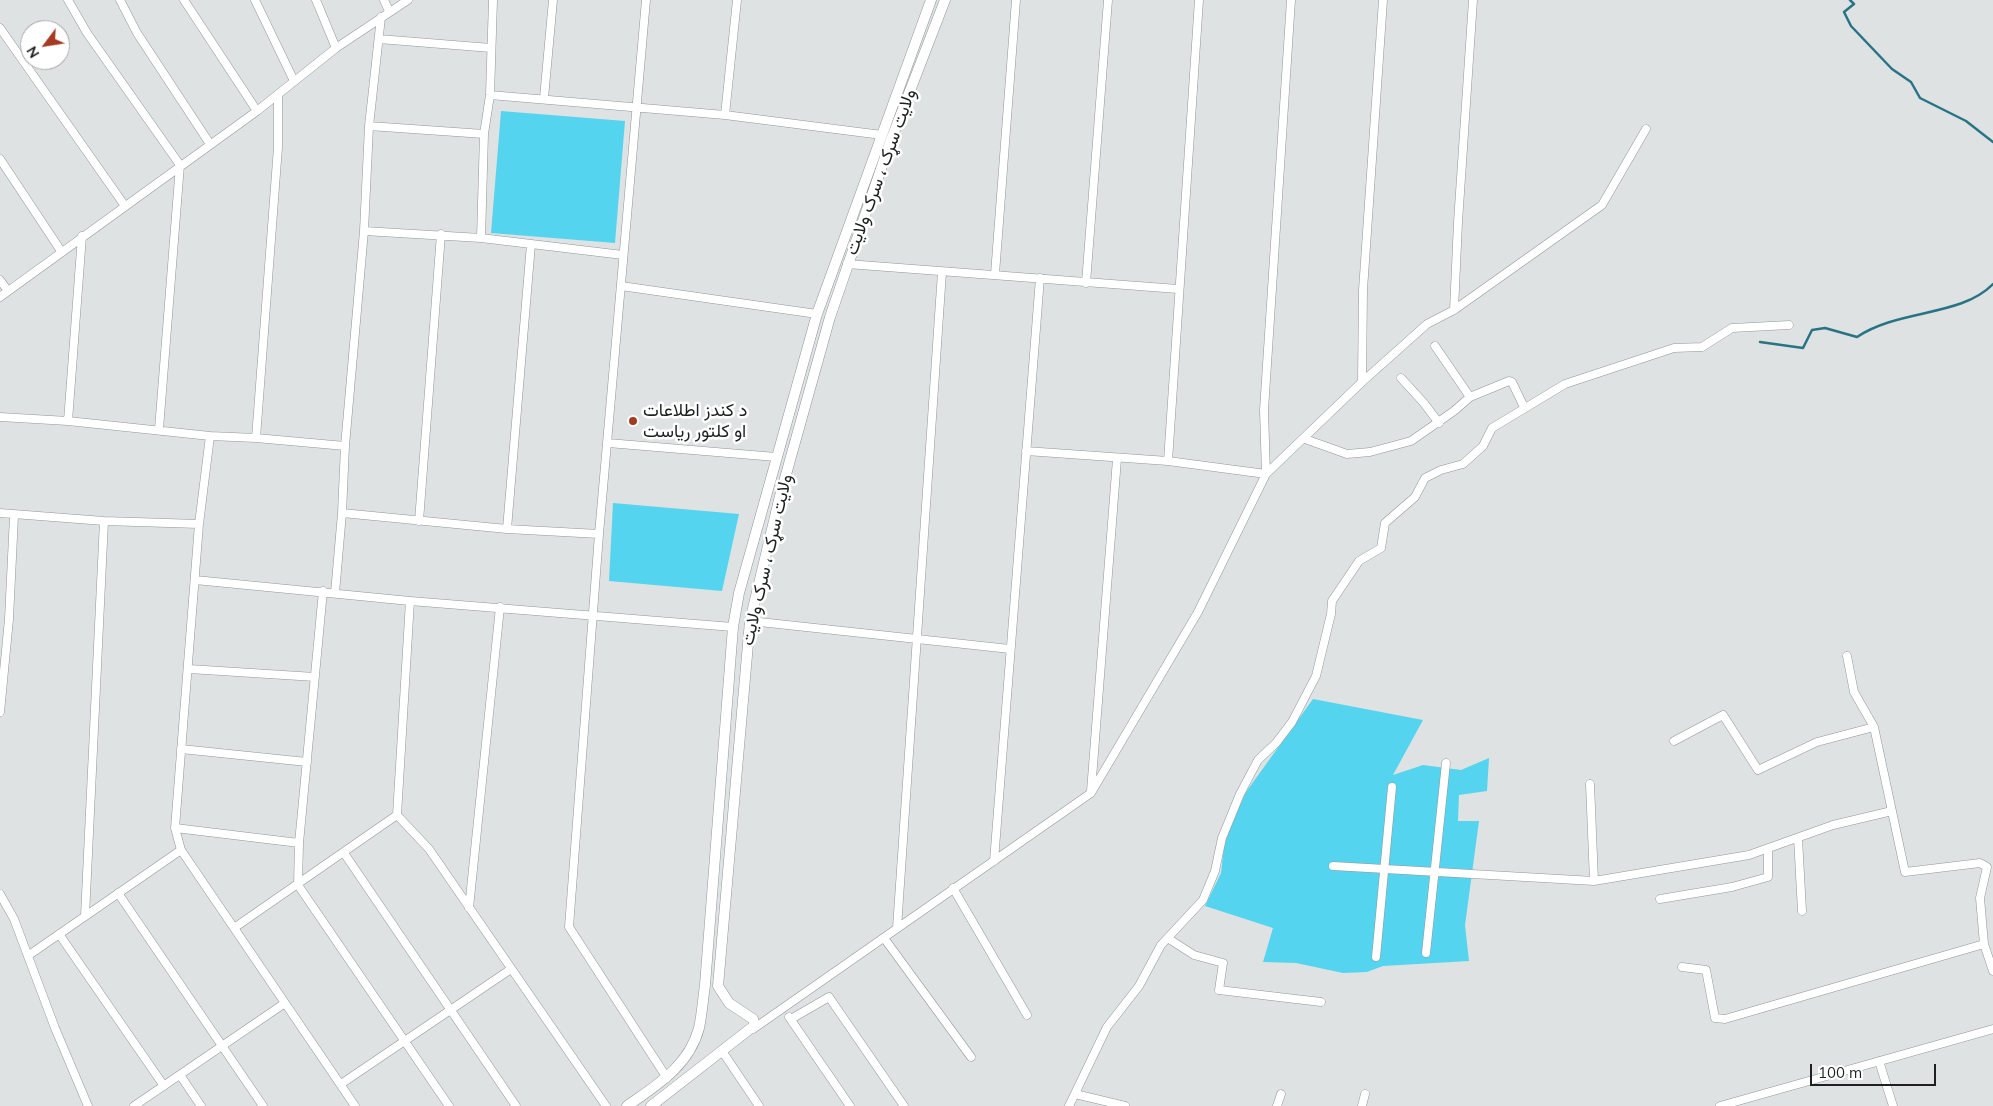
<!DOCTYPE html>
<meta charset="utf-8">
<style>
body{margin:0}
#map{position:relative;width:1993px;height:1106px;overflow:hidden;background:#dee2e3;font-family:Mulish,sans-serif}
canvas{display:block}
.north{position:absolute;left:20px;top:20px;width:50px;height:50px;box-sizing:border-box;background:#fff;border:1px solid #a5a6a6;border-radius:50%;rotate:239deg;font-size:14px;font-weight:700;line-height:20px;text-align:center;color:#1f2121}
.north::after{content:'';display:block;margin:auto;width:18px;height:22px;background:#a33a21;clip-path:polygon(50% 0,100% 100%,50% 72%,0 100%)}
.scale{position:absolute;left:1810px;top:1064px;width:126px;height:22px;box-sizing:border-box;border:2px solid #1f2121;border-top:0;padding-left:6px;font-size:15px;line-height:18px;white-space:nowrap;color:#1f2121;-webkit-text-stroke:4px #fff;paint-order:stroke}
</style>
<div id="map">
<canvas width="1993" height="1106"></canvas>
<div class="north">N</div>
<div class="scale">100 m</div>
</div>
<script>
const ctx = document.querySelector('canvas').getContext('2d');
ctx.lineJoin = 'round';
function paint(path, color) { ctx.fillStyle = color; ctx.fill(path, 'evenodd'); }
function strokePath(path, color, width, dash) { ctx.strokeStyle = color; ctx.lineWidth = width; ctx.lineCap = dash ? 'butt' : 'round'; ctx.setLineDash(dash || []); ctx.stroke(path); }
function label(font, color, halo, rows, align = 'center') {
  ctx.font = font + ' Mulish,Vazirmatn,sans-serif'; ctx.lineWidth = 5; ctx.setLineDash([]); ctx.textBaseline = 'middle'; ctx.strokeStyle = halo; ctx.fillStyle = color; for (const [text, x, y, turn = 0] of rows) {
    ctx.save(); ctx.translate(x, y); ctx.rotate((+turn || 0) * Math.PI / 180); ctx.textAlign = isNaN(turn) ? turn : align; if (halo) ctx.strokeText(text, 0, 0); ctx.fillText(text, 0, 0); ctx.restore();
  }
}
paint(new Path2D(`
 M 501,111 L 625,121 L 615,243 L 491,233 Z
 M 613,503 L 739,514 L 722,591 L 609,581 Z
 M 1313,699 L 1423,720 L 1393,775 L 1423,765 L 1461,770 L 1489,758 L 1487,791 L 1459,795 L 1458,821 L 1479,821 L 1465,925 L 1469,961 L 1383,966 L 1367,972 L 1343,973 L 1296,963 L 1263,962 L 1273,928 L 1205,906 L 1221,873 L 1225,838 L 1246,792 Z`), '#55d4ef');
strokePath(new Path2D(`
 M 1850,0 L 1854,4 L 1844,12 L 1851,26 L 1892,69 L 1911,82 L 1920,98 L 1966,121 L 1993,142
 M 1760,342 L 1803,348 L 1812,330 L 1825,328 L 1857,337 C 1898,309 1961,317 1993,284`), '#287484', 2.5);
const minor = new Path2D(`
 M 68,0 L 87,33 L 180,165 L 159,429
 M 120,0 L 137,33 L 210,144
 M 184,0 L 257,111
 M 255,0 L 294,81
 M 316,0 L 336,48
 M 384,0 L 389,11
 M 646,0 L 599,534 L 569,927 L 667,1078
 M 381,17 L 369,126 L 364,231 L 345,446 L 342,513 L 507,529 L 599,534
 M 0,28 L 125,206
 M 379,39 L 491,48
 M 490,95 L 725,115 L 882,135
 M 544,98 L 553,0
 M 725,115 L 737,0
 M 369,126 L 484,134
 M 0,159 L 61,251
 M 364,231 L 481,238 L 623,255
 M 481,238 L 484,134 L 490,95 L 493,0
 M 847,264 L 1178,289
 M 995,274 L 1016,0
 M 0,280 L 8,291
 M 1086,283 L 1108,0
 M 621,286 L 817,314
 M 0,297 L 257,111 L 336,48 L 408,0
 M 1454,310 L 1458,222 L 1473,0
 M 1435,346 L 1470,397
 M 1401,378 L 1423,402 L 1439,423
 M 1362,382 L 1363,290 L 1383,0
 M 0,417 L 68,421 L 210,436 L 256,438 L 345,446
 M 68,421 L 82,236
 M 210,436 L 199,524 L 175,828 L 181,850 L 355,1106
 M 256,438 L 278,147 L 278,95
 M 1305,439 L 1347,454 L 1370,452 L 1411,441 L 1454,411 L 1470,397 L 1509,381 L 1512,382 L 1524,407
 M 608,443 L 776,457
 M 1026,451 L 1168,461 L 1266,474 L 1264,410 L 1291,0
 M 1168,461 L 1199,0
 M 0,513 L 104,521 L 199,524
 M 419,521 L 441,234
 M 507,529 L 531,244
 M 195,580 L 410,601 L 733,627
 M 335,593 L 342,513
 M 410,601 L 397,815 L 429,849 L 606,1106
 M 750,621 L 1010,649
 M 1847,656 L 1854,692 L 1874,727
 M 189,669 L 315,677
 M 0,712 L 9,619 L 14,516
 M 1674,741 L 1723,715 L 1758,770 L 1817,742 L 1874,727 L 1905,872 L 1980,863 L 1987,867 L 1980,898 L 1984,944 L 1993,971
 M 181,749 L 307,762
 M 1590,784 L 1594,881
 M 1091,791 L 1117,459
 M 175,828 L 299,843 L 323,591
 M 1798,838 L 1802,911
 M 299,843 L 298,885 L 449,1106
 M 344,853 L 516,1106
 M 994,861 L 1040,278
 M 1333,866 L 1594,881 L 1749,855 L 1833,825 L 1892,811
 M 953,888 L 1027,1015
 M 118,893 L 263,1106
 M 0,894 L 14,919 L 55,1028 L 88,1106
 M 1660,899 L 1732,887 L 1768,877 L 1768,850
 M 469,908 L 500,607
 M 85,916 L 104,521
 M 234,928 L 397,815
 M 897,928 L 942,272
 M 59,934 L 164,1086
 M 884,938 L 971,1057
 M 1169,939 L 1194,955 L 1223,963 L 1219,990 L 1321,1002
 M 1426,953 L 1446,763
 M 29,955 L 181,850
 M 1376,957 L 1392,787
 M 1682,967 L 1706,970 L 1715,1018 L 1725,1019 L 1984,944
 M 789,1017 L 850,1106
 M 791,1019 L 829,997 L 904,1106
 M 753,1029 L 1091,793 L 1198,612 L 1266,474 L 1362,382 L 1427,324 L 1454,310 L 1602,205 L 1646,129
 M 722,1051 L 759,1106
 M 1879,1061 L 1893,1106
 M 180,1075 L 201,1106
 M 341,1084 L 511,969
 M 1075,1094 L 1125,1106
 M 134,1106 L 285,1003
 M 1069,1106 L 1107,1027 L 1139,986 L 1161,945 L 1203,900 L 1215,871 L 1222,838 L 1240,794 L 1258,760 L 1276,743 L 1292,722 L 1316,676 L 1331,614 L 1332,601 L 1359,561 L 1381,548 L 1385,523 L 1415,497 L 1425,478 L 1441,470 L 1463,464 L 1483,446 L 1492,428 L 1565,384 L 1674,348 L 1702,347 L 1732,328 L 1789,325
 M 1277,1106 L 1281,1094
 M 1362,1106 L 1365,1094
 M 1720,1106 L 1993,1029`);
const major = new Path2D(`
 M 627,1106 C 657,1085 689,1066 699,1028 C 702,1014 703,999 705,985 L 733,627 L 739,593 L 817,314 L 931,0
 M 651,1106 L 755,1025 L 753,1019 L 729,1003 L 718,986 L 750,621 L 780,496 L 830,317 L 891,140 L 945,0`);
strokePath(minor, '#929697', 9);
strokePath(major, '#929697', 11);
strokePath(minor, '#fff', 8);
strokePath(major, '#fff', 10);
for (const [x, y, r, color] of [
 [633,421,5,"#a33a21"]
]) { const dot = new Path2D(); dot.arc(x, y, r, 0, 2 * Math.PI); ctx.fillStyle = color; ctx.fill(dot); strokePath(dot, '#fff', 2); }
label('18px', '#1f2121', '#fff', [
 ["ولایت سړک ، سرک ولایت",881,172,-70],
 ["ولایت سړک ، سرک ولایت",767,560,-77]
]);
label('18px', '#1f2121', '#fff', [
 ["د کندز اطلاعات",643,411],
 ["او کلتور ریاست",643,432]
], 'left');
</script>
